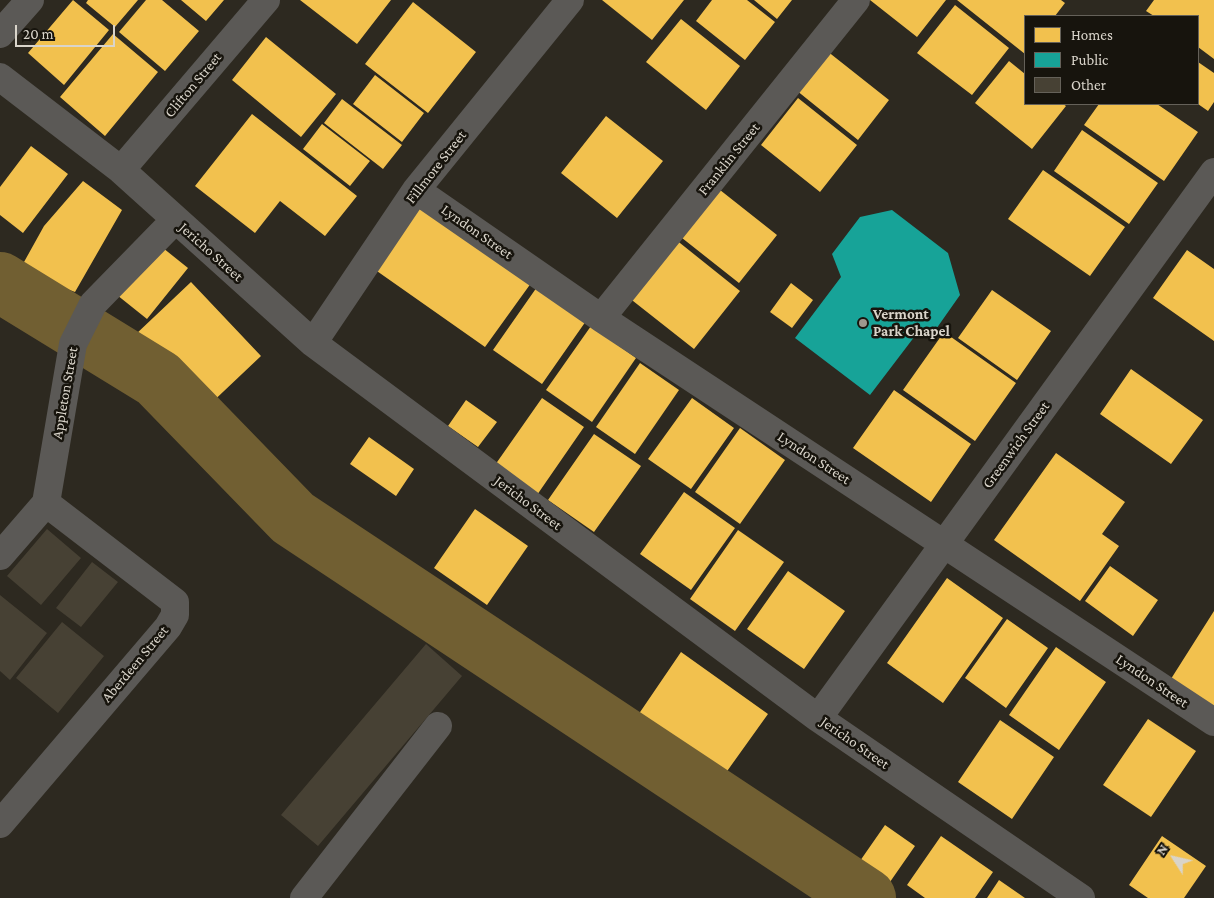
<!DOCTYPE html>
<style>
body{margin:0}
#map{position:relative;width:1214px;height:898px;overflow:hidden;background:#2d2920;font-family:"Crimson Pro",serif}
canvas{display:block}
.legend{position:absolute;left:1024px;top:15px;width:175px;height:90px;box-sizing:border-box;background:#17140d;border:1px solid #656159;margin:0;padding:6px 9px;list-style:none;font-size:15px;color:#d9d4ca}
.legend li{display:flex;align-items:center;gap:10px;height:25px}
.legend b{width:25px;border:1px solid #656159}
.north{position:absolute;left:1149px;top:833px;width:50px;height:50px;-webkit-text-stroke:4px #17140d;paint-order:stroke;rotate:305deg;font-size:14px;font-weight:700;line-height:20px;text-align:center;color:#d9d4ca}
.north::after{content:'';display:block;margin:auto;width:18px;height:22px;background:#d9d4ca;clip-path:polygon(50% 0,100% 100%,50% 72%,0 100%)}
.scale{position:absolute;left:15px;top:25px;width:100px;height:22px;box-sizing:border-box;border:2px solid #d9d4ca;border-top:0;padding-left:6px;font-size:15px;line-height:18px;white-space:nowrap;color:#d9d4ca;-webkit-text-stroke:4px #17140d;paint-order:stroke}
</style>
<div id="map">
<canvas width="1214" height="898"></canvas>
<ul class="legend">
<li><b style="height:14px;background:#f2c14e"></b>Homes</li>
<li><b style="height:14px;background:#17a398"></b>Public</li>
<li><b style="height:14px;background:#474134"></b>Other</li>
</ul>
<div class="north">N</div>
<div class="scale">20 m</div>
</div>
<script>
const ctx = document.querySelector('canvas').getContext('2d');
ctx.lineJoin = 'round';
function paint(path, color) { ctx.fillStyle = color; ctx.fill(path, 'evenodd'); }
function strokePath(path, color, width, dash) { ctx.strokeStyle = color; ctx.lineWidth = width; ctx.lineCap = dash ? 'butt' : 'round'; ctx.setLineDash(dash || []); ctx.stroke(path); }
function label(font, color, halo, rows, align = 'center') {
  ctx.font = font + ' "Crimson Pro",serif'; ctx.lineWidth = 5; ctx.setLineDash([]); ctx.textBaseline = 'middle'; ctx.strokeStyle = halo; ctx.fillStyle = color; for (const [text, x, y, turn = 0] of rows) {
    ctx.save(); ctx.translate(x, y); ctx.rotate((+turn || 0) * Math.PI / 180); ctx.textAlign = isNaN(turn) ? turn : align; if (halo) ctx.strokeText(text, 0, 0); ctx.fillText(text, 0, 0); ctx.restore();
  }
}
paint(new Path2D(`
 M 73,0 L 109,30 L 64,85 L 28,53 Z
 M 88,0 L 138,0 L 115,27 L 86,3 Z
 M 146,0 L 162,0 L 199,31 L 165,71 L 119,32 Z
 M 181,0 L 224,0 L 206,21 Z
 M 300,0 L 391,0 L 357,44 Z
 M 602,0 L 684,0 L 652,40 Z
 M 712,0 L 747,0 L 775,22 L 745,60 L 696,21 Z
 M 754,0 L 792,0 L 777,19 Z
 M 870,0 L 946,0 L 917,37 Z
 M 957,0 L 1061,0 L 1065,3 L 1055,16 L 1025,16 L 1025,54 Z
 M 1154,0 L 1214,0 L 1214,59 L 1198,47 L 1198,16 L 1154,16 L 1146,11 Z
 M 413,2 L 476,52 L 428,113 L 365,64 Z
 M 955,5 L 1009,48 L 972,95 L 917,53 Z
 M 681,19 L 740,66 L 706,110 L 646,62 Z
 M 113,34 L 158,72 L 105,136 L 60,97 Z
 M 266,37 L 336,94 L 301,137 L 232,80 Z
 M 822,47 L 889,100 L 858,140 L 791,86 Z
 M 1009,61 L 1025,74 L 1025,104 L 1063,104 L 1066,106 L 1032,149 L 975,103 Z
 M 1198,62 L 1214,73 L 1214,102 L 1208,111 L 1198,104 Z
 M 375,75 L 424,113 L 402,142 L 353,104 Z
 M 798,98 L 857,145 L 820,192 L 761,145 Z
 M 342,99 L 402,145 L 383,169 L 324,123 Z
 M 1099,104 L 1157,104 L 1198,132 L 1164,181 L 1084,125 Z
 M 252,114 L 357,196 L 325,236 L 280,201 L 255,233 L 195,186 Z
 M 606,116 L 663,161 L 617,218 L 561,173 Z
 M 322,124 L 370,161 L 350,186 L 303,149 Z
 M 1082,130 L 1158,183 L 1129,224 L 1054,171 Z
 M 31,146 L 68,174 L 23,233 L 0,215 L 0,187 Z
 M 1043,170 L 1125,227 L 1090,276 L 1008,219 Z
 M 83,181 L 122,210 L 75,292 L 19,271 L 44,226 Z
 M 715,186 L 777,235 L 739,283 L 677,234 Z
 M 422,201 L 534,279 L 485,347 L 374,269 Z
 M 675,239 L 740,291 L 694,349 L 628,297 Z
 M 158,244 L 188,268 L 147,319 L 117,295 Z
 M 1187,250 L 1214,269 L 1214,341 L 1153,298 Z
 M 191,282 L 261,356 L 205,409 L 135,335 Z
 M 791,283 L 813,300 L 792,328 L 770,312 Z
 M 537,287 L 586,321 L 542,384 L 493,350 Z
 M 992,290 L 1051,331 L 1017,380 L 958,338 Z
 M 591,326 L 636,358 L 592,422 L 546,390 Z
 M 944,332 L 1016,383 L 975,441 L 903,390 Z
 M 640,363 L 679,390 L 635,454 L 596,427 Z
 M 1131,369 L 1203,420 L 1171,464 L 1100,414 Z
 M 894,390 L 971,444 L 931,502 L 853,448 Z
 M 542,398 L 584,427 L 537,495 L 495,465 Z
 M 692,398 L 734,428 L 691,489 L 648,459 Z
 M 466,400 L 497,422 L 478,447 L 448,426 Z
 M 740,428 L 785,460 L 740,524 L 695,492 Z
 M 594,434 L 641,466 L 594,532 L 548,500 Z
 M 369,437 L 414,469 L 396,496 L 350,464 Z
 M 1056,453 L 1125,502 L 1102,534 L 1119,546 L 1080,601 L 994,540 Z
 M 684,492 L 735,528 L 691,590 L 640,554 Z
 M 475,509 L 528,546 L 487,605 L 434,568 Z
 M 738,530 L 784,562 L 735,631 L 690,599 Z
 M 1110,566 L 1158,600 L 1133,636 L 1085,601 Z
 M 788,571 L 845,611 L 804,669 L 747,629 Z
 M 947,578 L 1003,618 L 943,703 L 887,663 Z
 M 1214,611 L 1214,711 L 1169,682 Z
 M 1007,619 L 1048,648 L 1006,708 L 965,678 Z
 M 1056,647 L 1106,682 L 1059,750 L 1009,715 Z
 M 681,652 L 768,714 L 720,781 L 634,721 Z
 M 1148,719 L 1196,751 L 1151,817 L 1103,785 Z
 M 1000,720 L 1054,757 L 1012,819 L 958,782 Z
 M 885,825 L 915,846 L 883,892 L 853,871 Z
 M 941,836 L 993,872 L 975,898 L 925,898 L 907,885 Z
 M 1162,836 L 1206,866 L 1184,898 L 1148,898 L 1129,885 Z
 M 999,880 L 1025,898 L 987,898 Z`), '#f2c14e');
paint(new Path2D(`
 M 892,210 L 948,253 L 960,295 L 934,332 L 918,332 L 870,395 L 795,338 L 841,277 L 832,254 L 860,217 Z`), '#17a398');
strokePath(new Path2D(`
 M 0,282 L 158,379 L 293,518 L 866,898`), '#715f32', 60);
paint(new Path2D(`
 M 47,529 L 81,558 L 41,605 L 7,576 Z
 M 92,562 L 118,582 L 81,627 L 56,608 Z
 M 0,595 L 47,633 L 10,680 L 0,671 Z
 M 62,622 L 104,656 L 58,713 L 16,678 Z
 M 426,644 L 462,676 L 318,846 L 281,815 Z`), '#474134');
strokePath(new Path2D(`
 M 0,34 L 30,0
 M 0,77 L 121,170 L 313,343 L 818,718 L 1081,898
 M 121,170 L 266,0
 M 416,190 L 601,318 L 1214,722
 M 601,318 L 856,0
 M 313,343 L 416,190 L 570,0
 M 0,556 L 46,503 L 73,344 L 93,304 L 175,220
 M 818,718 L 1214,172
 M 0,824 L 168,627 L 175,615 L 175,602 L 46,503
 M 304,898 L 438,726`), '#5b5956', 28);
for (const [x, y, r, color] of [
 [863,323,5,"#9d988e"]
]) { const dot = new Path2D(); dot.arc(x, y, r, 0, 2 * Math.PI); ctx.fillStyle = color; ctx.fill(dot); strokePath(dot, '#17140d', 2); }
label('15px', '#d9d4ca', '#17140d', [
 ["Clifton Street",193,85,-50],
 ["Franklin Street",729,159,-51],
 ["Fillmore Street",436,167,-52],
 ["Lyndon Street",477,232,35],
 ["Jericho Street",211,252,42],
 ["Appleton Street",65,393,-80],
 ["Greenwich Street",1016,445,-54],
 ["Lyndon Street",814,458,33],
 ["Jericho Street",528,503,37],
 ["Aberdeen Street",135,664,-50],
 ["Lyndon Street",1152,681,34],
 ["Jericho Street",855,743,35]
]);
label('bold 15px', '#d9d4ca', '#17140d', [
 ["Vermont",873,314],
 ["Park Chapel",873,331]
], 'left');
</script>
